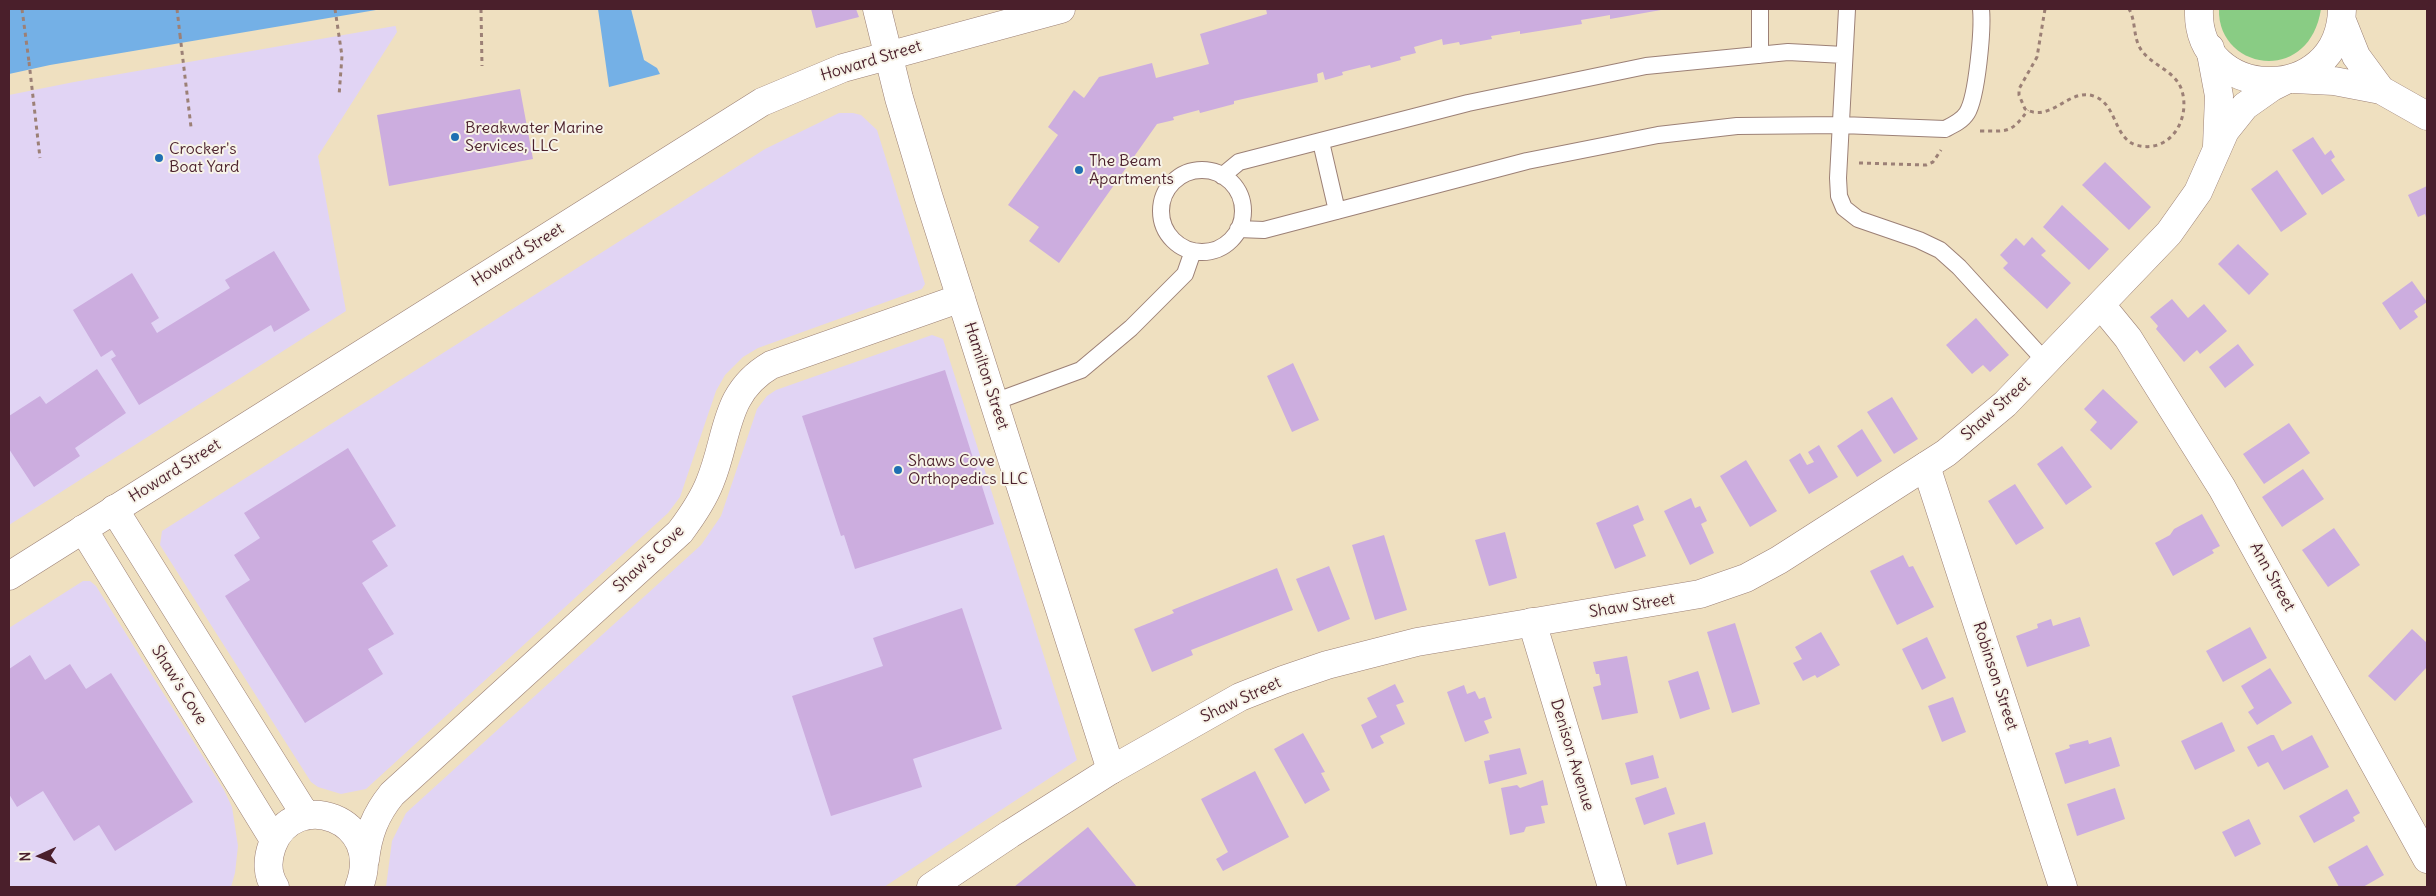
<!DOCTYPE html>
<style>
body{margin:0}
#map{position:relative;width:2436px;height:896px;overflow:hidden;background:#efe0c0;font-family:Delius,sans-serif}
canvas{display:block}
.frame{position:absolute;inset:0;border:10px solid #4a1f2b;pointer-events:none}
.north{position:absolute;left:15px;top:831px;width:50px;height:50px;-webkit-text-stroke:4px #f7f3e8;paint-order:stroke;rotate:268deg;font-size:14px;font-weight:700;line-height:20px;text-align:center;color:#4a1f2b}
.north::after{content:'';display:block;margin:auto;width:18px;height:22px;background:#4a1f2b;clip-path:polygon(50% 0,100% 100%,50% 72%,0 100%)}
</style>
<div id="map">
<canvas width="2436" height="896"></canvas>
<div class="frame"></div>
<div class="north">N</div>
</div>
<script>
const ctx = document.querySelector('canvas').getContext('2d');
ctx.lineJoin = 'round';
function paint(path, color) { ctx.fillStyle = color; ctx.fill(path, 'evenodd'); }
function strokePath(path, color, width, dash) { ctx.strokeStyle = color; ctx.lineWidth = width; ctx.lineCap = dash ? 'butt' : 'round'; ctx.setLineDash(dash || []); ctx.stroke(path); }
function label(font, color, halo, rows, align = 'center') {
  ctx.font = font + ' Delius,sans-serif'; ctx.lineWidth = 4; ctx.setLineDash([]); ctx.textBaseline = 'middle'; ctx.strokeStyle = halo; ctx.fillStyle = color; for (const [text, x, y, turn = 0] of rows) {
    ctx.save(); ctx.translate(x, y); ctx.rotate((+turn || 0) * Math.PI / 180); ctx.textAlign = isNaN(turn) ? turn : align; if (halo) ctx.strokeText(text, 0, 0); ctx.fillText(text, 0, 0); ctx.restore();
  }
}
paint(new Path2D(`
 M 395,24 L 397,32 L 318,156 L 346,311 L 9,525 L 9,93 Z
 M 839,113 L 853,113 L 861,115 L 877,130 L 925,284 L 922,289 L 758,348 L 743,357 L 725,375 L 716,391 L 680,497 L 668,513 L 366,789 L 341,794 L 318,787 L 311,782 L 160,545 L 162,531 L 765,149 Z
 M 932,335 L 943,339 L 1077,760 L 884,887 L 386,887 L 392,841 L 406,813 L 701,545 L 721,516 L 757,409 L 767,396 L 776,390 Z
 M 83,581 L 90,581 L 96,586 L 224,790 L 232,807 L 238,846 L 235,873 L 231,887 L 9,887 L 9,628 Z`), '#e1d4f4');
paint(new Path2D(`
 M 2219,9 L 2321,9 C 2309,86 2217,70 2219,9 Z`), '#89cc84');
paint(new Path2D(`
 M 9,9 L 455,9 L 9,93 Z
 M 598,9 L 631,9 L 644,60 L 657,68 L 660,74 L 609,87 Z`), '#74b0e6');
paint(new Path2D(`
 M 382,9 L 458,9 L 456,11 L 395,26 L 74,82 L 9,95 L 9,74 L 50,65 Z`), '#efe0c0');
paint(new Path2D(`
 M 811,9 L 856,9 L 859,17 L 816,28 Z
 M 1266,9 L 1660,9 L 1661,10 L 1610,19 L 1610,15 L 1581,20 L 1582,24 L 1520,34 L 1520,31 L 1491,36 L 1492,39 L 1460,45 L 1459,42 L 1443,45 L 1442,39 L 1414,47 L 1416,53 L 1400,57 L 1401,60 L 1371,68 L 1370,65 L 1342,72 L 1343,75 L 1325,80 L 1323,72 L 1317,74 L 1318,82 L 1234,101 L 1234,104 L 1200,113 L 1199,110 L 1173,117 L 1174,120 L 1157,124 L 1059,263 L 1029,241 L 1039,227 L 1008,205 L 1058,135 L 1048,127 L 1074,90 L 1084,98 L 1099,77 L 1152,63 L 1156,78 L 1209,64 L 1200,34 L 1267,14 Z
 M 520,89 L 533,159 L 389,186 L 377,115 Z
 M 2313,137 L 2325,155 L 2331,150 L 2335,157 L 2331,160 L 2345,180 L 2322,195 L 2292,150 Z
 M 2105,162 L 2151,207 L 2129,230 L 2082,185 Z
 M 2277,170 L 2307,214 L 2281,232 L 2251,189 Z
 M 2427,186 L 2427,221 L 2425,214 L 2418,217 L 2408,195 Z
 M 2062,205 L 2109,249 L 2089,270 L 2043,227 Z
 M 2032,237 L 2046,251 L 2041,255 L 2071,283 L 2047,309 L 2003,268 L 2008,263 L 2000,255 L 2016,238 L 2024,246 Z
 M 2238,244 L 2269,274 L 2249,295 L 2218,264 Z
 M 274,251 L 310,310 L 274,332 L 271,325 L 139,405 L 111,359 L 116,356 L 112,350 L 101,357 L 73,310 L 132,273 L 159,318 L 151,323 L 157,333 L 230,288 L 225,280 Z
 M 2412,281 L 2427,302 L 2414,311 L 2418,317 L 2400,330 L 2382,303 Z
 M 2172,299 L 2188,318 L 2204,304 L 2227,331 L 2200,354 L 2197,350 L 2184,362 L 2156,329 L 2158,326 L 2150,317 Z
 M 1976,318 L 2009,355 L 1990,372 L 1983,365 L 1972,374 L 1946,345 Z
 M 2238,344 L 2254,365 L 2225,388 L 2209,367 Z
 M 1293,363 L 1319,420 L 1292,432 L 1267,376 Z
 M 97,369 L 126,413 L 75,448 L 80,456 L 34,487 L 9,449 L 9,416 L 40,396 L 46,404 Z
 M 945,370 L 994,524 L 855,569 L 844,535 L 841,536 L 802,416 Z
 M 2103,389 L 2138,422 L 2111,450 L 2090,430 L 2097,422 L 2084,409 Z
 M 1892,397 L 1918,439 L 1894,454 L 1867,412 Z
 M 2289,423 L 2310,453 L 2264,484 L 2243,454 Z
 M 1862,429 L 1882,461 L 1857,477 L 1837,446 Z
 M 1819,445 L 1838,477 L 1809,494 L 1789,460 L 1800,453 L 1807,465 L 1814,462 L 1808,452 Z
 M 2062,446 L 2092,487 L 2066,505 L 2037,464 Z
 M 348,448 L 396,526 L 372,541 L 388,566 L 362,583 L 394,634 L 368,649 L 383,674 L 305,723 L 225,596 L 250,580 L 234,555 L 260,538 L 244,513 Z
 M 1746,460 L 1777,511 L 1750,527 L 1720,476 Z
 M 2303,469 L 2324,499 L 2282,527 L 2262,497 Z
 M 2015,484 L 2044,528 L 2016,545 L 1988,501 Z
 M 1691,498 L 1695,508 L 1700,506 L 1707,521 L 1701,524 L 1714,553 L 1690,565 L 1664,511 Z
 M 1638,505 L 1644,520 L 1633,525 L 1646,556 L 1615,569 L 1596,523 Z
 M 2202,514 L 2220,546 L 2212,550 L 2214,553 L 2173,576 L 2155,543 L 2170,535 L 2174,529 Z
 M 2334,528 L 2360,565 L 2328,587 L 2302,550 Z
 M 1505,532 L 1517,578 L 1489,586 L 1475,540 Z
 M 1384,535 L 1407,610 L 1375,620 L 1352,545 Z
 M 1903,555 L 1909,567 L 1913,566 L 1934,607 L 1897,625 L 1870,571 Z
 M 1329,566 L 1350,619 L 1318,632 L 1296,579 Z
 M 1277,568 L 1293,610 L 1191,650 L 1193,655 L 1152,672 L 1134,629 L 1174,613 L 1172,610 Z
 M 962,608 L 1002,729 L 913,759 L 922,787 L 831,816 L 792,696 L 883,666 L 873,638 Z
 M 2080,617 L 2090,646 L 2027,667 L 2016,636 L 2038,628 L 2037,624 L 2051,619 L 2053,626 Z
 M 1735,623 L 1760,704 L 1732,713 L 1707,632 Z
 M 2250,627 L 2267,658 L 2223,682 L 2206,651 Z
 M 2412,629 L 2427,643 L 2427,667 L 2395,701 L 2368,676 Z
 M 1821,632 L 1840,665 L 1817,678 L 1815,675 L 1803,681 L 1793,663 L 1802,659 L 1795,647 Z
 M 1927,637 L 1946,678 L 1922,690 L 1902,649 Z
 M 30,655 L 45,680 L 70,664 L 86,689 L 111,673 L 193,802 L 115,851 L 99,825 L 74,841 L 43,791 L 17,807 L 9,794 L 9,669 Z
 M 1627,656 L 1638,713 L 1602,720 L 1593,687 L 1601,685 L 1599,674 L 1596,674 L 1593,662 Z
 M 2270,668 L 2292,703 L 2257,725 L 2248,712 L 2254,708 L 2241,686 Z
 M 1698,671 L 1710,709 L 1680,719 L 1668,681 Z
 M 1395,684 L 1404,702 L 1396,705 L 1405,724 L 1380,736 L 1384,743 L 1372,749 L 1361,725 L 1377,717 L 1367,698 Z
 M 1464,685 L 1467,694 L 1475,691 L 1479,699 L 1485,697 L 1492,718 L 1484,721 L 1489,733 L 1465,742 L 1447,692 Z
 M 1953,697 L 1966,732 L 1942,742 L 1928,706 Z
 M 2222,722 L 2235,751 L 2195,770 L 2181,741 Z
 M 1303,733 L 1325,772 L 1321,773 L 1330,790 L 1305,804 L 1274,749 Z
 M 2271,735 L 2274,735 L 2282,751 L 2312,735 L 2329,767 L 2284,790 L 2268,762 L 2258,767 L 2247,747 Z
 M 2111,737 L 2120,766 L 2065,784 L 2055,753 L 2070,748 L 2069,745 L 2088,740 L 2089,744 Z
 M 1520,748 L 1527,774 L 1489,784 L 1484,761 L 1490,760 L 1489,755 Z
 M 1653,755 L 1659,778 L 1631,785 L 1625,763 Z
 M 1255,771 L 1289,837 L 1223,871 L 1216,859 L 1228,852 L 1201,799 Z
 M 1543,780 L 1548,805 L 1541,806 L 1545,823 L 1526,827 L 1524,832 L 1510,835 L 1501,788 L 1517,785 L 1520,788 Z
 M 1666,787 L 1675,814 L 1644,825 L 1635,798 Z
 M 2115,788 L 2125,819 L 2077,836 L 2067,804 Z
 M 2347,789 L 2360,813 L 2353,817 L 2355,821 L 2314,843 L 2299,816 Z
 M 2249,819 L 2261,844 L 2235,857 L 2222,832 Z
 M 1705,822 L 1713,854 L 1677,865 L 1668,833 Z
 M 1088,827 L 1137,887 L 1014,887 Z
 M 2367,845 L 2384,875 L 2363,887 L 2339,887 L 2328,867 Z`), '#ccaddf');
const service = new Path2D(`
 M 1760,9 L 1760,55
 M 1847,9 L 1838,178 L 1839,196 L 1844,208 L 1858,219 L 1919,240 L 1940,250 L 1959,267 L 2046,362
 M 1321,142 L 1337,211
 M1161 211a41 41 0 1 1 82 0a41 41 0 1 1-82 0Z
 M 1222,176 L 1239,162 L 1468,103 L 1646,66 L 1788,52 L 1844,55
 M 1238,229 L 1264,230 L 1527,161 L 1658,135 L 1737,126 L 1841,125 L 1945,129 C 1953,125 1962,121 1967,113 C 1977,97 1983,29 1981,9
 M 994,402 L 1081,370 L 1131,328 L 1185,274 L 1193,251`);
const minor = new Path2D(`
 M 877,9 L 899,98 L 928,195 L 1111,770
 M 2101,305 L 2128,338 L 2222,488 L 2427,859
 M 1926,466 L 2063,887
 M 114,509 L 306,816
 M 83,529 L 274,840
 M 1532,622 L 1612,887
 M 365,860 C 368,834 375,815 392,794 L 680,532 C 692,516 703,500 710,482 C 729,436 723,393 771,365 L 961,298
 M 275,887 C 267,875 267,860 272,846 C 294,787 386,818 359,887`);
const tertiary = new Path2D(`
 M 2210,48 L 2219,96 L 2217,146
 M 931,887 L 1010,834 L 1111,770 L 1240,697 L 1283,680 L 1327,665 L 1417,642 L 1700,594 L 1746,578 L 1779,560 L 1946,453 L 2005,404 L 2169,233 L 2198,192 L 2225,131 L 2245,106 L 2272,87 L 2286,80`);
const secondary = new Path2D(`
 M 2199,9 C 2195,102 2340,108 2342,9
 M 2342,21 L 2356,56 L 2381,90
 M 2294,79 L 2334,81 L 2381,90 L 2427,116
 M 9,576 L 762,102 L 843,68 L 1061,9`);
strokePath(service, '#9c8076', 18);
strokePath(minor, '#9c8076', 29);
strokePath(tertiary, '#9c8076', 29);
strokePath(secondary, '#9c8076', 29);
strokePath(new Path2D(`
 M 22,9 L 29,62
 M 177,9 L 180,35
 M 335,9 L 342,56 L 339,96
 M 481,9 L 482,66
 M 2045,9 L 2037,57 L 2019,89 L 2019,95 L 2025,109 C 2052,124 2070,85 2096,97 C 2117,106 2114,138 2136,145 C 2171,155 2192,117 2181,88 C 2173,69 2150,65 2140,48 C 2133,36 2136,21 2129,9
 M 180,35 L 191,127
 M 29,62 L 40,158
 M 1980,131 C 2007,131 2011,134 2028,110
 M 1859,163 L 1926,165 L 1933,162 L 1941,150`), '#9c8076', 3, [4, 4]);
strokePath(service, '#fff', 16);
strokePath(minor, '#fff', 28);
strokePath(tertiary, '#fff', 28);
strokePath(secondary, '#fff', 28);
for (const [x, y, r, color] of [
 [455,137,5,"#1f6fb2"],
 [159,158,5,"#1f6fb2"],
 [1079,170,5,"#1f6fb2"],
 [898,470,5,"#1f6fb2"]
]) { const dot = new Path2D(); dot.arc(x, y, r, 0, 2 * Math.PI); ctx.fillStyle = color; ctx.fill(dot); strokePath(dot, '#f7f3e8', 2); }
label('16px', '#4a1f2b', '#f7f3e8', [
 ["Howard Street",871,61,-17],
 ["Howard Street",518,255,-32],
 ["Hamilton Street",986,376,72],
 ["Shaw Street",1996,409,-42],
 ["Howard Street",175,471,-32],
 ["Shaw's Cove",649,559,-43],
 ["Ann Street",2272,577,61],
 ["Shaw Street",1632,606,-9],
 ["Robinson Street",1995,676,72],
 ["Shaw's Cove",179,685,58],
 ["Shaw Street",1241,700,-25],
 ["Denison Avenue",1572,755,73]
]);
label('16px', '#4a1f2b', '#f7f3e8', [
 ["Breakwater Marine",465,128],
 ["Services, LLC",465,146],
 ["Crocker's",169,149],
 ["Boat Yard",169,167],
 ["The Beam",1089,161],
 ["Apartments",1089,179],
 ["Shaws Cove",908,461],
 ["Orthopedics LLC",908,479]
], 'left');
</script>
